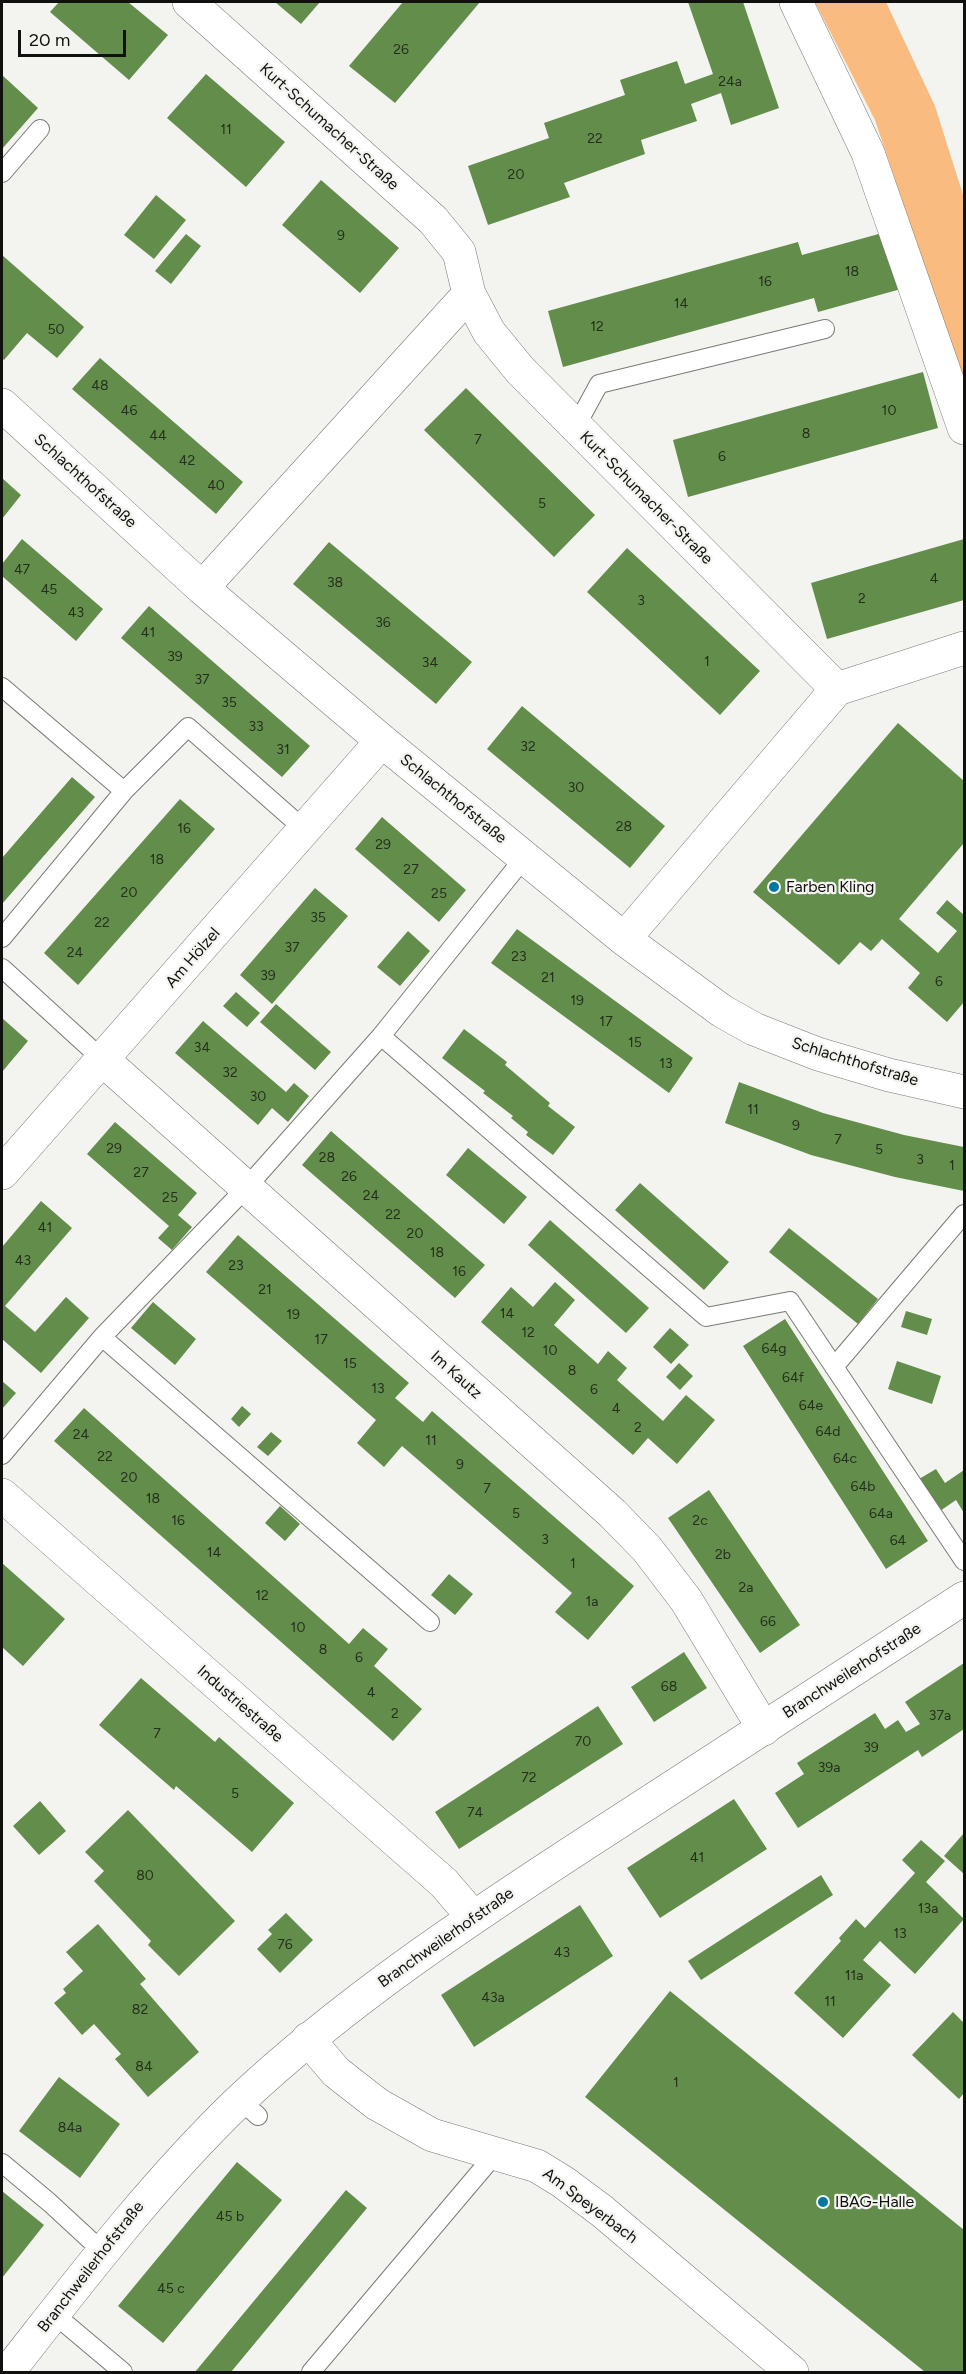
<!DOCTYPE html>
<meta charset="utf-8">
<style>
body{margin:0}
#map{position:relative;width:966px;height:2374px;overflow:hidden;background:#f3f3ef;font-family:Figtree,sans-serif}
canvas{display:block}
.frame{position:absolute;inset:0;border:3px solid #10100e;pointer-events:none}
.scale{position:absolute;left:18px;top:30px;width:108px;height:27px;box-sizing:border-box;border:3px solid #10100e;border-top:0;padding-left:8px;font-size:18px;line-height:21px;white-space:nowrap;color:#10100e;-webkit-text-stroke:4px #f3f3ef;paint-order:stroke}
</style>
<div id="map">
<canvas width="966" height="2374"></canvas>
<div class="frame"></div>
<div class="scale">20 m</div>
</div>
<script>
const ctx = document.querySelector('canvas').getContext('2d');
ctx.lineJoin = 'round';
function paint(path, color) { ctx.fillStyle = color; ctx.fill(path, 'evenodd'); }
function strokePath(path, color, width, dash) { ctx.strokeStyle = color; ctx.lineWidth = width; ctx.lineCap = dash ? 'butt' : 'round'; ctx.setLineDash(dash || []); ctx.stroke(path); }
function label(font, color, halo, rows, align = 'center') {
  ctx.font = font + ' Figtree,sans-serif'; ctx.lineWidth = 4.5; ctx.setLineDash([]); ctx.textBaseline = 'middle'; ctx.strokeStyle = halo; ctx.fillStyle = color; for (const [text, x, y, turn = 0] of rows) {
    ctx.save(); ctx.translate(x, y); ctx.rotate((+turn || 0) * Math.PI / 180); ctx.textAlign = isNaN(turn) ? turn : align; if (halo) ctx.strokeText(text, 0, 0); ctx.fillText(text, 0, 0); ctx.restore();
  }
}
paint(new Path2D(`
 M 815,2 L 886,2 L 935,106 L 964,198 L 964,384 L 875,120 Z`), '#fabb81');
paint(new Path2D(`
 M 59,2 L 128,2 L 168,35 L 129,80 L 50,12 Z
 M 275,2 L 320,2 L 301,24 Z
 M 403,2 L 480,2 L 395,103 L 349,66 Z
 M 688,2 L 743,2 L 779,108 L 731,125 L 721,93 L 691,104 L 697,121 L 641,140 L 645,154 L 564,183 L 570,197 L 488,225 L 468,166 L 549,138 L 544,123 L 625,95 L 620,80 L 677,61 L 685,84 L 713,74 Z
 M 206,74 L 285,142 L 246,187 L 167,118 Z
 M 2,75 L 38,108 L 2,149 Z
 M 321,180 L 399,248 L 360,293 L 282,225 Z
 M 156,195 L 186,220 L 154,259 L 124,235 Z
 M 886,232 L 901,289 L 818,312 L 814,298 L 563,367 L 548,311 L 798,242 L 802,255 Z
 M 186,234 L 201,246 L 171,284 L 155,271 Z
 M 2,255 L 84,327 L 57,358 L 27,333 L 4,360 L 2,358 Z
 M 100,358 L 243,482 L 216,514 L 72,389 Z
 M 923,372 L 938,428 L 688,497 L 673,440 Z
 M 466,388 L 595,515 L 554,557 L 424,430 Z
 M 2,478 L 21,495 L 2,519 Z
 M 22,539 L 103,609 L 76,641 L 2,576 L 2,564 Z
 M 964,539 L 964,600 L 827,639 L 811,583 Z
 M 329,542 L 472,662 L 436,704 L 293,584 Z
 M 627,548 L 760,671 L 720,715 L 587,592 Z
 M 149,606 L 310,746 L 282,777 L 121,638 Z
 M 522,706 L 665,826 L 630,868 L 487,749 Z
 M 898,723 L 964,781 L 964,843 L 899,919 L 938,953 L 957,931 L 936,913 L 947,900 L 964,915 L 964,1002 L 947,1022 L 908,988 L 920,973 L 882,939 L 871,951 L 860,942 L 839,965 L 753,892 Z
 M 72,777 L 95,797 L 2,904 L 2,858 Z
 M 180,799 L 215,829 L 78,985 L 44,953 Z
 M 382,817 L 466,890 L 439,922 L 355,849 Z
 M 315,888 L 348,916 L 272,1004 L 240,975 Z
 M 517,929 L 693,1058 L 669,1093 L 491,963 Z
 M 408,931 L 430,951 L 400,986 L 377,967 Z
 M 236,992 L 260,1013 L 247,1027 L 223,1006 Z
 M 276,1004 L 331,1052 L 315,1070 L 260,1022 Z
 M 2,1018 L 28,1041 L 2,1072 Z
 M 203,1021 L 286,1092 L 294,1083 L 309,1096 L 288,1122 L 272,1108 L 258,1125 L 175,1053 Z
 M 464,1029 L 507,1062 L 505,1065 L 550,1103 L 548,1106 L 575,1127 L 553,1155 L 526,1135 L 528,1132 L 511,1118 L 513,1116 L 483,1093 L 485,1091 L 442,1058 Z
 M 739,1082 L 823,1113 L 904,1135 L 964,1147 L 964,1191 L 895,1177 L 811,1155 L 725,1123 Z
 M 115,1122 L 197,1193 L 178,1215 L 192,1227 L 172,1250 L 158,1238 L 169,1226 L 87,1154 Z
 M 331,1131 L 485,1265 L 455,1298 L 302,1165 Z
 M 468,1148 L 527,1197 L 504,1224 L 446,1175 Z
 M 640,1183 L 729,1262 L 704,1290 L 615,1210 Z
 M 41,1201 L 72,1228 L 5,1306 L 35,1332 L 66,1297 L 89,1318 L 41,1373 L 2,1339 L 2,1247 Z
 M 550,1220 L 649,1308 L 626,1333 L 528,1245 Z
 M 789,1228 L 878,1299 L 858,1324 L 769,1252 Z
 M 238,1235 L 409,1383 L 395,1398 L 423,1422 L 432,1411 L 634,1586 L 588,1640 L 555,1612 L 572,1593 L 402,1446 L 384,1467 L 357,1443 L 376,1420 L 206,1272 Z
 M 555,1282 L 575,1300 L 554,1325 L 598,1364 L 608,1351 L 627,1368 L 617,1380 L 663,1421 L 686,1395 L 715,1420 L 677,1464 L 648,1438 L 633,1455 L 481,1322 L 511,1287 L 533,1307 Z
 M 153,1302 L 196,1339 L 175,1365 L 131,1328 Z
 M 906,1311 L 932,1319 L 927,1335 L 901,1327 Z
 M 785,1319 L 928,1541 L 886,1569 L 743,1346 Z
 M 670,1328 L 689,1345 L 671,1364 L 653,1347 Z
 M 897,1361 L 941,1376 L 932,1404 L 888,1389 Z
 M 679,1363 L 693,1376 L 680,1390 L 666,1377 Z
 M 2,1381 L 16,1393 L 2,1409 Z
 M 242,1406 L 251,1414 L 239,1427 L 231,1419 Z
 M 84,1408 L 349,1644 L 363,1628 L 388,1649 L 374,1666 L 422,1709 L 393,1741 L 54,1441 Z
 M 271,1432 L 282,1441 L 268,1456 L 257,1447 Z
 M 936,1469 L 945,1483 L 964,1470 L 964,1513 L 956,1500 L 940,1511 L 919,1479 Z
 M 709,1490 L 800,1625 L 760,1653 L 668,1518 Z
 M 280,1506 L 300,1524 L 285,1541 L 265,1523 Z
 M 2,1563 L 65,1619 L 23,1666 L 2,1647 Z
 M 449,1574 L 473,1594 L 455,1615 L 431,1595 Z
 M 684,1652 L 707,1688 L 654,1722 L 631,1687 Z
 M 964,1663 L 964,1729 L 922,1757 L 918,1750 L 798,1828 L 775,1793 L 804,1774 L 797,1763 L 875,1713 L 885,1729 L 898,1720 L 906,1732 L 920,1724 L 905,1702 Z
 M 141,1678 L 215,1742 L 219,1737 L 294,1803 L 252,1852 L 176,1786 L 174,1790 L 99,1725 Z
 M 598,1706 L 623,1744 L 459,1849 L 435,1812 Z
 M 734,1799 L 767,1849 L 660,1918 L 627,1868 Z
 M 40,1801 L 66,1831 L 39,1855 L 13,1826 Z
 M 128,1810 L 235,1921 L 179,1976 L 148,1945 L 151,1941 L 94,1881 L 104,1871 L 85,1852 Z
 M 964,1833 L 964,1874 L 944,1856 Z
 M 921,1840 L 945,1861 L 926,1882 L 964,1919 L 915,1974 L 880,1941 L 863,1960 L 891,1985 L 843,2038 L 794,1993 L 841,1941 L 839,1938 L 856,1919 L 865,1928 L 915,1873 L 902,1860 Z
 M 821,1875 L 833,1895 L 701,1980 L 688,1961 Z
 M 580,1905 L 613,1956 L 474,2047 L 441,1995 Z
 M 286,1913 L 313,1940 L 280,1973 L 257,1949 L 272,1934 L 268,1930 Z
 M 98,1924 L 146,1979 L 140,1984 L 199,2052 L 148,2097 L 115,2059 L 121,2054 L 94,2024 L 82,2035 L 54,2003 L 66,1993 L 63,1989 L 83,1971 L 66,1952 Z
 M 670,1991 L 964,2230 L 964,2372 L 925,2372 L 585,2097 Z
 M 953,2012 L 964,2023 L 964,2093 L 959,2099 L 912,2055 Z
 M 59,2077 L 120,2124 L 80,2178 L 19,2131 Z
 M 237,2162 L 282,2200 L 163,2343 L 118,2306 Z
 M 346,2190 L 367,2208 L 231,2372 L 195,2372 Z
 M 2,2191 L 44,2225 L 2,2278 Z`), '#638d4b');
const service = new Path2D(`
 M 2,173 L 40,129
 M 575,428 L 599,384 L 825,329
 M 2,687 L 124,791
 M 2,938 L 124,791 L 188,727 L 305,830
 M 2,968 L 103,1060
 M 381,1036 L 706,1317 L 790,1301 L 964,1561
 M 102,1337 L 430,1622
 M 834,1367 L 964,1214
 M 2,1455 L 102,1337 L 246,1188 L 381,1036 L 524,858
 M 240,2100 L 258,2116
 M 2,2163 L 50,2203 L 102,2251
 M 54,2314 L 123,2372
 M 311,2372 L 496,2153`);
const minor = new Path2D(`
 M 189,2 L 433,220 L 459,252 L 469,294 L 489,332 L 520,370 L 837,689
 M 796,2 L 868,153 L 964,428
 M 2,405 L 202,588 L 382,741 L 624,939 L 722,1011 L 754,1029 L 818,1054 L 889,1075 L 964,1092
 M 202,588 L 469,294
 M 624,939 L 837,689 L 964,648
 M 103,1060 L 612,1513 L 647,1549 L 686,1600 L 764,1729
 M 2,1173 L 382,741
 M 2,1495 L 444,1883 L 473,1917
 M 308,2039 L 336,2072 L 377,2104 L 432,2135 L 537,2166 L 563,2182 L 602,2211 L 792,2372`);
const tertiary = new Path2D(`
 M 8,2372 C 81,2279 152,2185 238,2102 C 341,2005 459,1926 577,1849 C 706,1764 836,1682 964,1598`);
strokePath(service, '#7a7a77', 20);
strokePath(minor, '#7a7a77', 34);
strokePath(tertiary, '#7a7a77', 34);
strokePath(service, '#fff', 18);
strokePath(minor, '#fff', 33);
strokePath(tertiary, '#fff', 33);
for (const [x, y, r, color] of [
 [774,887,6,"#0077a0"],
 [823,2202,6,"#0077a0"]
]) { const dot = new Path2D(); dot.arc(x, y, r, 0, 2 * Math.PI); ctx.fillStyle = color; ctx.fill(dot); strokePath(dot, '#f3f3ef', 2); }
label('14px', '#252f1d', null, [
 ["26",401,50],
 ["24a",730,82],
 ["11",226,130],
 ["22",595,139],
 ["20",516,175],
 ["9",341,236],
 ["18",852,272],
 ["16",765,282],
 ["14",681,304],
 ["12",597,327],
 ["50",56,330],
 ["48",100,386],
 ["46",129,411],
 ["10",889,411],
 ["8",806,434],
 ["44",158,436],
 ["7",478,440],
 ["6",722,457],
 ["42",187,461],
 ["40",216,486],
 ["5",542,504],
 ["47",22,570],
 ["4",934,579],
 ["38",335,583],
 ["45",49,590],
 ["2",862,599],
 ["3",641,601],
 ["43",76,613],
 ["36",383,623],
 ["41",148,633],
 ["39",175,657],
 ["1",707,662],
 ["34",430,663],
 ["37",202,680],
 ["35",229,703],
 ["33",256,727],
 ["32",528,747],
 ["31",283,750],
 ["30",576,788],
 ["28",624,827],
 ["16",184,829],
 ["29",383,845],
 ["18",157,860],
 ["27",411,870],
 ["20",129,893],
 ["25",439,894],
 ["35",318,918],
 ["22",102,923],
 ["37",292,948],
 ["24",75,953],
 ["23",519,957],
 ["39",268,976],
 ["21",548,978],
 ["6",939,982],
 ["19",577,1001],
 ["17",606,1022],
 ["15",635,1043],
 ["34",202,1048],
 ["13",666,1064],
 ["32",230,1073],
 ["30",258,1097],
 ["11",753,1110],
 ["9",796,1126],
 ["7",838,1140],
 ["29",114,1149],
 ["5",879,1150],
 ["28",327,1158],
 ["3",920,1160],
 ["1",952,1166],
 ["27",141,1173],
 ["26",349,1177],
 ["24",371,1196],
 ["25",170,1198],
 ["22",393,1215],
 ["41",45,1228],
 ["20",415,1234],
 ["18",437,1253],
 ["43",23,1261],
 ["23",236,1266],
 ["16",459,1272],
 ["21",265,1290],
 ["14",507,1314],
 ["19",293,1315],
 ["12",528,1333],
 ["17",321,1340],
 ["64g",774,1349],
 ["10",550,1351],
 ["15",350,1364],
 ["8",572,1371],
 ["64f",793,1378],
 ["13",378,1389],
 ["6",594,1390],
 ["64e",811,1406],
 ["4",616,1409],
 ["2",638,1428],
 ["64d",828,1432],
 ["24",81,1435],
 ["11",431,1441],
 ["22",105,1457],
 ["64c",845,1459],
 ["9",460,1465],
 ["20",129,1478],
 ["64b",863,1487],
 ["7",487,1489],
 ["18",153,1499],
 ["5",516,1514],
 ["64a",881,1514],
 ["16",178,1521],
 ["2c",700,1521],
 ["3",545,1540],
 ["64",898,1541],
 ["14",214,1553],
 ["2b",723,1555],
 ["1",573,1564],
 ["2a",746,1588],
 ["12",262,1596],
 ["1a",592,1602],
 ["66",768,1622],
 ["10",298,1628],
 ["8",323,1650],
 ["6",359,1658],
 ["68",669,1687],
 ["4",371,1693],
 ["2",395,1714],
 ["37a",940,1716],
 ["7",157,1734],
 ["70",583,1742],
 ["39",871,1748],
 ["39a",829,1768],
 ["72",529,1778],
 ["5",235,1794],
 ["74",475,1813],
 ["41",697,1858],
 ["80",145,1876],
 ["13a",928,1909],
 ["13",900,1934],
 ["76",285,1945],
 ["43",562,1953],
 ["11a",854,1976],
 ["43a",493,1998],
 ["11",830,2002],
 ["82",140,2010],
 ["84",144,2067],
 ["1",676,2083],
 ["84a",70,2128],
 ["45 b",230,2217],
 ["45 c",171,2289]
]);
label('16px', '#10100e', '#f3f3ef', [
 ["Kurt-Schumacher-Straße",329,127,42],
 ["Schlachthofstraße",85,481,42],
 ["Kurt-Schumacher-Straße",646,498,45],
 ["Schlachthofstraße",453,799,39],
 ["Am Hölzel",193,958,-49],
 ["Schlachthofstraße",855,1062,17],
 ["Im Kautz",456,1375,42],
 ["Branchweilerhofstraße",852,1671,-33],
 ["Industriestraße",240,1704,41],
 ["Branchweilerhofstraße",446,1938,-35],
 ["Am Speyerbach",590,2206,37],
 ["Branchweilerhofstraße",91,2267,-52]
]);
label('16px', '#10100e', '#f3f3ef', [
 ["Farben Kling",786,887],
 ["IBAG-Halle",835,2202]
], 'left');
</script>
